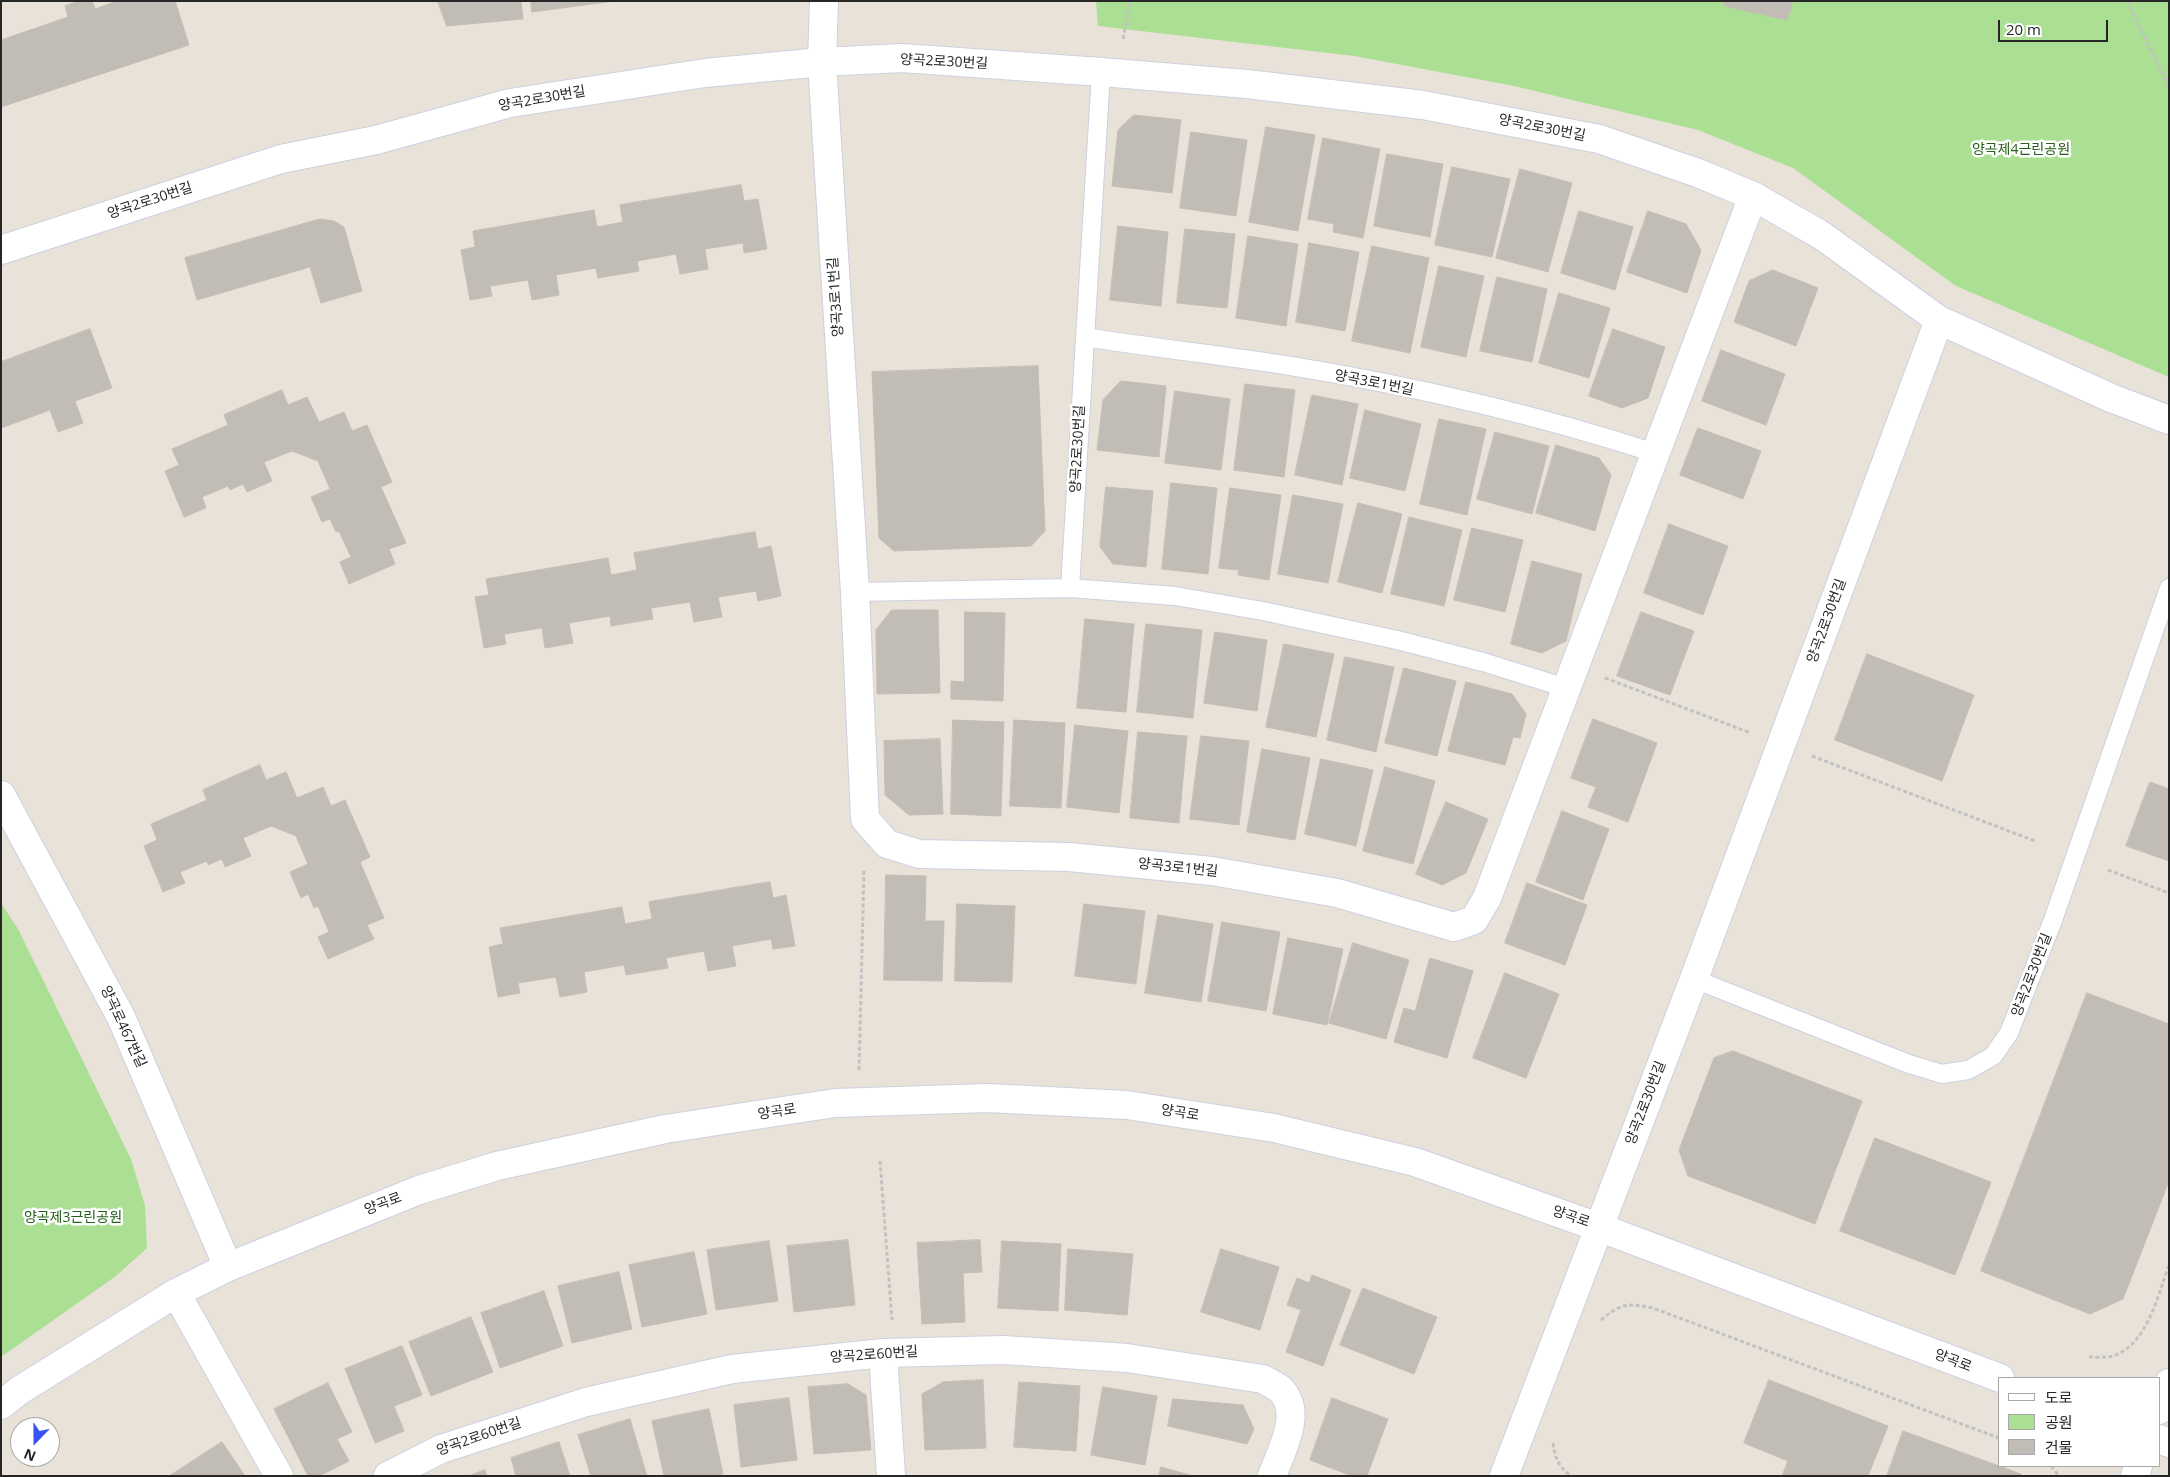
<!DOCTYPE html>
<meta charset="utf-8">
<style>
body{margin:0}
#map{position:relative;width:2170px;height:1477px;overflow:hidden;background:#e9e2d8;font-family:"Open Sans","Noto Sans KR",sans-serif}
canvas{display:block}
.frame{position:absolute;inset:0;border:2px solid #262626;pointer-events:none}
.legend{position:absolute;left:1998px;top:1377px;width:162px;height:90px;box-sizing:border-box;background:#fff;border:1px solid #a8a8a8;margin:0;padding:6px 9px;list-style:none;font-size:15px;color:#262626}
.legend li{display:flex;align-items:center;gap:10px;height:25px}
.legend b{width:25px;border:1px solid #a8a8a8}
.north{position:absolute;left:10px;top:1417px;width:50px;height:50px;box-sizing:border-box;background:#fff;border:1px solid #a8a8a8;border-radius:50%;rotate:202deg;font-size:14px;font-weight:700;line-height:20px;text-align:center;color:#262626}
.north::after{content:'';display:block;margin:auto;width:18px;height:22px;background:#3954f5;clip-path:polygon(50% 0,100% 100%,50% 72%,0 100%)}
.scale{position:absolute;left:1998px;top:20px;width:110px;height:22px;box-sizing:border-box;border:2px solid #262626;border-top:0;padding-left:6px;font-size:15px;line-height:18px;white-space:nowrap;color:#262626;-webkit-text-stroke:4px #fff;paint-order:stroke}
</style>
<div id="map">
<canvas width="2170" height="1477"></canvas>
<div class="frame"></div>
<ul class="legend">
<li><b style="height:6px;background:#fff"></b>도로</li>
<li><b style="height:14px;background:#abdf94"></b>공원</li>
<li><b style="height:14px;background:#c1bcb5"></b>건물</li>
</ul>
<div class="north">N</div>
<div class="scale">20 m</div>
</div>
<script>
const ctx = document.querySelector('canvas').getContext('2d');
ctx.lineJoin = 'round';
function paint(path, color) { ctx.fillStyle = color; ctx.fill(path, 'evenodd'); }
function strokePath(path, color, width, dash) { ctx.strokeStyle = color; ctx.lineWidth = width; ctx.lineCap = dash ? 'butt' : 'round'; ctx.setLineDash(dash || []); ctx.stroke(path); }
function label(font, color, halo, rows, align = 'center') {
  ctx.font = font + ' "Open Sans","Noto Sans KR",sans-serif'; ctx.lineWidth = 5; ctx.setLineDash([]); ctx.textBaseline = 'middle'; ctx.strokeStyle = halo; ctx.fillStyle = color; for (const [text, x, y, turn = 0] of rows) {
    ctx.save(); ctx.translate(x, y); ctx.rotate((+turn || 0) * Math.PI / 180); ctx.textAlign = isNaN(turn) ? turn : align; if (halo) ctx.strokeText(text, 0, 0); ctx.fillText(text, 0, 0); ctx.restore();
  }
}
paint(new Path2D(`
 M 1096,1 L 2169,1 L 2169,377 L 1956,286 L 1793,168 L 1698,130 L 1514,86 L 1354,56 L 1098,26 Z
 M 1,903 L 18,929 L 131,1159 L 145,1206 L 147,1248 L 116,1276 L 1,1357 Z`), '#abdf94');
const building = new Path2D(`
 M 80,1 L 92,1 L 95,9 L 117,1 L 175,1 L 189,45 L 1,107 L 1,40 L 68,17 L 65,6 Z
 M 438,1 L 521,1 L 523,19 L 447,26 Z
 M 531,1 L 615,1 L 532,12 Z
 M 1724,1 L 1793,1 L 1787,20 L 1724,6 Z
 M 1134,115 L 1181,120 L 1172,193 L 1112,186 L 1118,130 Z
 M 1266,127 L 1315,135 L 1298,231 L 1249,222 Z
 M 1191,132 L 1247,140 L 1236,216 L 1180,208 Z
 M 1323,138 L 1380,149 L 1363,238 L 1333,232 L 1334,224 L 1308,219 Z
 M 1387,154 L 1443,164 L 1430,237 L 1374,226 Z
 M 1452,167 L 1510,179 L 1492,257 L 1435,245 Z
 M 1520,169 L 1572,183 L 1548,272 L 1496,258 Z
 M 741,185 L 744,201 L 758,199 L 767,249 L 744,253 L 743,243 L 705,249 L 708,269 L 680,274 L 676,254 L 637,261 L 639,271 L 598,278 L 596,268 L 556,275 L 559,295 L 532,300 L 528,280 L 490,286 L 492,296 L 470,300 L 461,250 L 475,247 L 473,231 L 594,210 L 597,227 L 623,222 L 620,205 Z
 M 1579,211 L 1633,227 L 1615,290 L 1561,273 Z
 M 1648,211 L 1686,224 L 1701,250 L 1687,293 L 1627,272 Z
 M 320,219 L 334,221 L 344,227 L 362,291 L 321,303 L 310,267 L 197,300 L 185,258 Z
 M 1118,226 L 1168,232 L 1161,306 L 1110,300 Z
 M 1185,229 L 1235,234 L 1227,308 L 1177,303 Z
 M 1248,236 L 1298,244 L 1286,326 L 1236,318 Z
 M 1309,243 L 1359,252 L 1345,331 L 1296,322 Z
 M 1372,246 L 1429,258 L 1410,353 L 1352,341 Z
 M 1439,266 L 1484,276 L 1466,357 L 1421,347 Z
 M 1773,270 L 1818,288 L 1796,346 L 1734,322 L 1749,281 Z
 M 1497,277 L 1547,289 L 1532,362 L 1480,351 Z
 M 1559,293 L 1610,308 L 1589,378 L 1539,363 Z
 M 90,329 L 112,388 L 75,401 L 83,423 L 58,432 L 50,410 L 1,428 L 1,362 Z
 M 1613,329 L 1665,347 L 1648,398 L 1622,408 L 1589,396 Z
 M 1721,350 L 1785,374 L 1766,425 L 1702,401 Z
 M 1038,366 L 1045,531 L 1031,546 L 894,551 L 879,538 L 872,372 Z
 M 1121,381 L 1166,386 L 1159,457 L 1097,450 L 1103,400 Z
 M 1245,384 L 1295,390 L 1284,477 L 1234,470 Z
 M 282,390 L 288,405 L 307,397 L 319,422 L 344,412 L 352,431 L 367,425 L 392,482 L 381,487 L 406,543 L 389,549 L 395,564 L 349,584 L 340,562 L 351,557 L 339,531 L 336,532 L 330,519 L 322,522 L 311,497 L 330,489 L 318,461 L 292,451 L 264,462 L 272,481 L 247,492 L 243,484 L 230,490 L 228,486 L 202,497 L 206,508 L 184,517 L 165,471 L 179,465 L 172,449 L 228,425 L 224,415 Z
 M 1175,391 L 1230,399 L 1221,470 L 1165,463 Z
 M 1312,395 L 1358,404 L 1342,485 L 1295,475 Z
 M 1365,410 L 1421,424 L 1405,491 L 1350,478 Z
 M 1439,419 L 1486,429 L 1467,515 L 1420,504 Z
 M 1698,428 L 1761,451 L 1743,499 L 1680,475 Z
 M 1495,432 L 1549,446 L 1532,514 L 1477,499 Z
 M 1556,445 L 1599,458 L 1611,475 L 1595,531 L 1536,513 Z
 M 1171,483 L 1217,488 L 1208,574 L 1162,569 Z
 M 1106,487 L 1153,491 L 1146,567 L 1113,564 L 1100,547 Z
 M 1230,488 L 1281,495 L 1269,580 L 1238,575 L 1239,570 L 1219,568 Z
 M 1293,495 L 1343,504 L 1328,583 L 1278,574 Z
 M 1358,503 L 1402,514 L 1382,593 L 1338,582 Z
 M 1409,517 L 1462,530 L 1444,606 L 1391,594 Z
 M 1669,524 L 1728,546 L 1703,615 L 1644,593 Z
 M 1472,528 L 1523,540 L 1505,612 L 1454,600 Z
 M 755,532 L 758,549 L 771,546 L 781,596 L 758,601 L 756,591 L 718,597 L 722,617 L 694,622 L 690,602 L 651,608 L 653,619 L 611,626 L 610,616 L 569,623 L 573,643 L 545,648 L 542,628 L 504,634 L 506,644 L 484,648 L 475,597 L 489,595 L 486,579 L 608,558 L 611,575 L 637,570 L 634,553 Z
 M 1532,561 L 1582,574 L 1566,641 L 1542,653 L 1511,644 Z
 M 892,610 L 938,610 L 940,693 L 877,694 L 876,630 Z
 M 965,612 L 1005,613 L 1003,701 L 951,699 L 951,681 L 964,682 Z
 M 1641,612 L 1694,631 L 1670,695 L 1617,676 Z
 M 1085,619 L 1134,624 L 1126,712 L 1077,708 Z
 M 1146,624 L 1202,630 L 1193,718 L 1137,712 Z
 M 1215,632 L 1267,640 L 1257,711 L 1204,703 Z
 M 1284,644 L 1334,654 L 1316,737 L 1266,727 Z
 M 1867,654 L 1974,695 L 1942,781 L 1835,740 Z
 M 1345,657 L 1394,667 L 1376,752 L 1327,740 Z
 M 1404,668 L 1456,681 L 1437,756 L 1385,743 Z
 M 1466,682 L 1512,694 L 1526,714 L 1520,738 L 1513,737 L 1505,765 L 1448,751 Z
 M 1593,719 L 1657,743 L 1628,822 L 1588,807 L 1596,787 L 1571,778 Z
 M 953,720 L 1004,722 L 1001,816 L 951,814 Z
 M 1014,720 L 1065,723 L 1061,808 L 1010,806 Z
 M 1075,725 L 1128,731 L 1119,813 L 1067,807 Z
 M 1138,732 L 1187,736 L 1179,823 L 1130,818 Z
 M 1201,736 L 1249,741 L 1239,825 L 1190,819 Z
 M 940,739 L 943,814 L 909,815 L 885,795 L 884,741 Z
 M 1262,749 L 1310,758 L 1295,840 L 1247,832 Z
 M 1321,759 L 1373,770 L 1356,846 L 1305,834 Z
 M 260,765 L 266,780 L 286,772 L 297,798 L 323,787 L 331,806 L 345,800 L 370,857 L 360,862 L 384,918 L 367,925 L 374,939 L 328,959 L 318,937 L 329,932 L 318,906 L 314,908 L 308,894 L 301,898 L 290,872 L 308,864 L 296,836 L 271,826 L 243,838 L 251,856 L 225,867 L 222,859 L 208,865 L 207,861 L 180,872 L 185,883 L 163,892 L 144,846 L 157,840 L 151,824 L 207,800 L 203,790 Z
 M 1385,767 L 1435,781 L 1413,864 L 1363,851 Z
 M 2150,782 L 2169,789 L 2169,861 L 2126,846 Z
 M 1446,802 L 1488,819 L 1466,873 L 1442,885 L 1416,874 Z
 M 1562,811 L 1609,829 L 1583,900 L 1536,882 Z
 M 886,875 L 926,876 L 925,921 L 944,921 L 942,981 L 884,980 Z
 M 770,882 L 773,898 L 786,895 L 795,946 L 773,949 L 771,939 L 732,946 L 736,966 L 708,971 L 704,951 L 666,958 L 668,968 L 626,975 L 624,965 L 584,972 L 587,992 L 560,997 L 556,977 L 518,983 L 520,993 L 498,997 L 489,947 L 503,944 L 500,928 L 622,907 L 625,924 L 652,919 L 649,902 Z
 M 1527,883 L 1587,905 L 1565,965 L 1505,943 Z
 M 957,904 L 1015,906 L 1012,982 L 955,981 Z
 M 1084,904 L 1145,911 L 1136,984 L 1075,976 Z
 M 1158,915 L 1213,924 L 1201,1002 L 1145,993 Z
 M 1222,922 L 1280,932 L 1266,1011 L 1208,1001 Z
 M 1288,938 L 1343,949 L 1327,1025 L 1273,1014 Z
 M 1353,943 L 1409,960 L 1386,1039 L 1329,1023 Z
 M 1430,958 L 1473,971 L 1447,1058 L 1394,1042 L 1404,1008 L 1415,1011 Z
 M 1505,973 L 1559,994 L 1526,1078 L 1473,1058 Z
 M 2087,993 L 2169,1024 L 2169,1181 L 2123,1299 L 2090,1314 L 1981,1271 Z
 M 1733,1051 L 1862,1101 L 1815,1224 L 1688,1176 L 1679,1150 L 1714,1058 Z
 M 1875,1138 L 1991,1182 L 1955,1275 L 1840,1231 Z
 M 848,1240 L 855,1305 L 794,1312 L 787,1246 Z
 M 980,1240 L 982,1272 L 963,1273 L 965,1322 L 922,1324 L 917,1243 Z
 M 769,1241 L 778,1301 L 716,1310 L 707,1250 Z
 M 1002,1241 L 1061,1244 L 1058,1311 L 998,1308 Z
 M 1068,1249 L 1133,1254 L 1127,1315 L 1065,1310 Z
 M 1221,1249 L 1279,1267 L 1260,1330 L 1201,1312 Z
 M 694,1252 L 707,1314 L 642,1327 L 629,1265 Z
 M 619,1272 L 632,1329 L 572,1343 L 558,1286 Z
 M 1312,1275 L 1351,1290 L 1323,1366 L 1286,1352 L 1301,1310 L 1287,1305 L 1297,1278 L 1309,1283 Z
 M 1363,1288 L 1437,1317 L 1414,1374 L 1340,1345 Z
 M 544,1291 L 563,1346 L 500,1368 L 481,1313 Z
 M 471,1317 L 493,1372 L 431,1396 L 409,1342 Z
 M 402,1346 L 422,1395 L 394,1406 L 404,1431 L 375,1443 L 345,1369 Z
 M 983,1380 L 986,1448 L 925,1450 L 922,1394 L 943,1382 Z
 M 1769,1380 L 1888,1426 L 1868,1476 L 1782,1476 L 1788,1461 L 1744,1443 Z
 M 1019,1382 L 1080,1386 L 1076,1451 L 1014,1447 Z
 M 328,1383 L 352,1432 L 337,1439 L 349,1461 L 319,1476 L 308,1476 L 274,1409 Z
 M 848,1384 L 866,1395 L 871,1450 L 814,1454 L 808,1387 Z
 M 1103,1387 L 1157,1396 L 1145,1465 L 1091,1455 Z
 M 789,1398 L 797,1460 L 741,1467 L 734,1405 Z
 M 1332,1398 L 1388,1419 L 1367,1476 L 1352,1476 L 1310,1460 Z
 M 1173,1399 L 1243,1405 L 1254,1429 L 1247,1444 L 1168,1426 Z
 M 709,1409 L 723,1474 L 713,1476 L 664,1476 L 652,1421 Z
 M 630,1419 L 647,1476 L 591,1476 L 578,1435 Z
 M 1903,1431 L 2021,1474 L 2022,1476 L 1887,1476 Z
 M 222,1442 L 245,1476 L 171,1475 Z
 M 559,1442 L 570,1476 L 516,1476 L 511,1458 Z
 M 1161,1467 L 1193,1476 L 1159,1476 Z
 M 485,1470 L 487,1476 L 469,1476 Z`);
paint(building, '#c1bcb5');
strokePath(building, '#c4beb2', 1);
const service = new Path2D(`
 M 1085,337 C 1153,348 1222,355 1291,366 C 1414,386 1538,415 1658,454
 M 1070,588 L 1101,72
 M 855,592 L 1070,588 L 1175,596 L 1263,611 L 1397,640 L 1483,662 L 1566,688
 M 1694,979 L 1909,1064 L 1942,1074 L 1968,1070 L 1993,1056 L 2009,1033 L 2053,920 L 2169,588`);
const minor = new Path2D(`
 M 824,1 L 822,62 L 855,592 L 865,819 L 887,844 L 919,854 L 1069,857 L 1212,871 L 1337,893 L 1454,927 L 1474,920 L 1487,898 C 1575,664 1666,431 1753,196
 M 1,250 L 281,159 L 376,140 L 510,103 L 705,73 L 822,62 L 902,58 L 1101,72 L 1247,84 L 1423,105 L 1599,139 L 1698,173 L 1753,196 L 1821,235 L 1939,320 L 2111,398 L 2169,420
 M 1,795 L 121,1017 L 228,1267
 M 176,1293 L 279,1476
 M 883,1353 L 891,1476
 M 388,1476 L 441,1449 L 586,1402 L 732,1369 L 883,1353 L 1003,1350 L 1127,1358 L 1263,1379 C 1268,1382 1275,1385 1280,1389 C 1304,1412 1281,1451 1272,1476
 M 1504,1476 L 1694,979 L 1939,320`);
const tertiary = new Path2D(`
 M 1,1405 L 20,1390 L 176,1293 L 228,1267 L 419,1190 L 497,1166 L 665,1129 L 835,1103 L 988,1098 L 1127,1105 L 1274,1128 L 1415,1162 L 1598,1227 L 2000,1378
 M 2159,1410 L 2169,1383
 M 2159,1439 L 2169,1443
 M 2135,1476 L 2138,1466`);
strokePath(service, '#cdd0e0', 20);
strokePath(minor, '#cdd0e0', 30);
strokePath(tertiary, '#cdd0e0', 30);
strokePath(new Path2D(`
 M 2127,1 L 2169,87
 M 1123,39 L 1130,1
 M 1605,678 L 1751,733
 M 1812,756 L 2035,841
 M 2108,870 L 2169,893
 M 859,1070 L 864,869
 M 880,1161 L 892,1320
 M 1601,1320 C 1621,1303 1628,1303 1653,1308 L 1999,1438
 M 2089,1357 C 2096,1357 2106,1358 2113,1356 C 2147,1345 2158,1295 2169,1265
 M 1553,1443 C 1555,1459 1559,1467 1571,1476
 M 2051,1466 L 2059,1476`), '#c2c2c2', 3, [4, 2.5]);
strokePath(service, '#fff', 18);
strokePath(minor, '#fff', 28);
strokePath(tertiary, '#fff', 28);
label('14px', '#262626', '#fff', [
 ["양곡2로30번길",944,62,3],
 ["양곡2로30번길",542,99,-10],
 ["양곡2로30번길",1542,128,11],
 ["양곡2로30번길",150,201,-18],
 ["양곡3로1번길",836,297,-94],
 ["양곡3로1번길",1374,383,11],
 ["양곡2로30번길",1078,449,-87],
 ["양곡2로30번길",1827,621,-70],
 ["양곡3로1번길",1178,868,6],
 ["양곡2로30번길",2032,975,-69],
 ["양곡로467번길",123,1027,65],
 ["양곡2로30번길",1646,1103,-69],
 ["양곡로",777,1112,-9],
 ["양곡로",1180,1113,9],
 ["양곡로",383,1204,-21],
 ["양곡로",1571,1217,19],
 ["양곡2로60번길",874,1355,-4],
 ["양곡로",1953,1361,21],
 ["양곡2로60번길",479,1437,-19]
]);
label('14px', '#26601a', '#fff', [
 ["양곡제4근린공원",2021,150],
 ["양곡제3근린공원",73,1218]
]);
</script>
